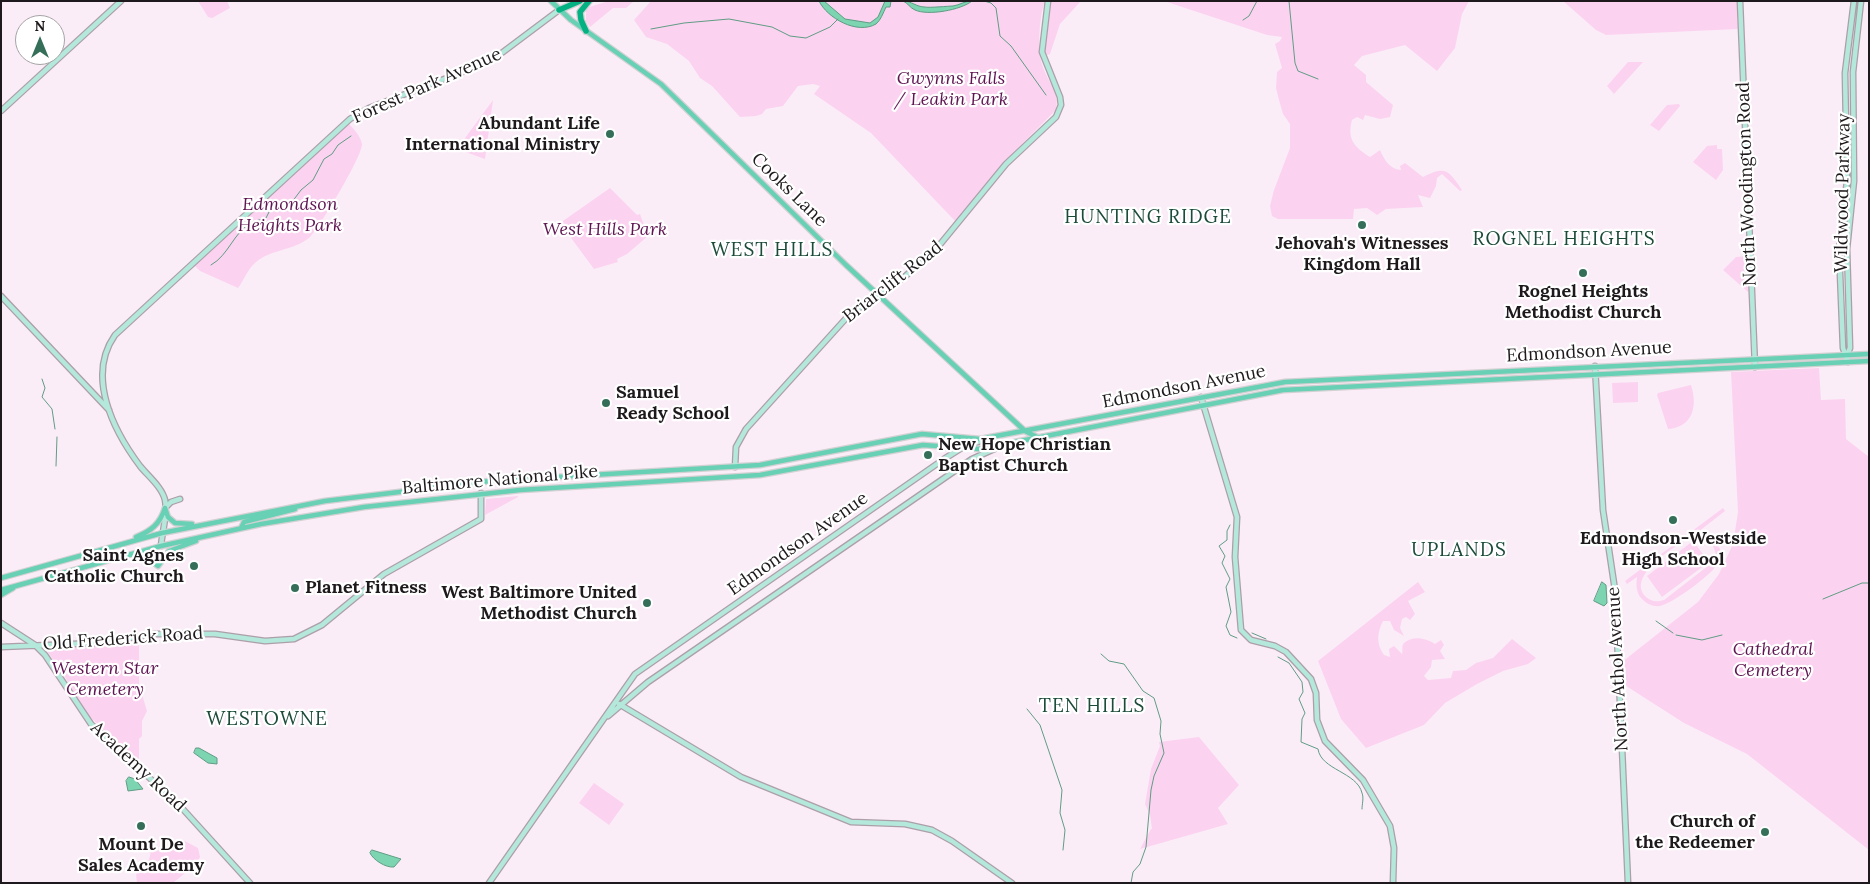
<!DOCTYPE html>
<style>
body{margin:0}
#map{position:relative;width:1870px;height:884px;overflow:hidden;background:#fbedf7;font-family:Lora,serif}
canvas{display:block}
.frame{position:absolute;inset:0;border:2px solid #1e191c;pointer-events:none}
.north{position:absolute;left:15px;top:15px;width:50px;height:50px;box-sizing:border-box;background:#fff;border:1px solid #a5a3a4;border-radius:50%;rotate:0deg;font-size:14px;font-weight:700;line-height:20px;text-align:center;color:#1e191c}
.north::after{content:'';display:block;margin:auto;width:18px;height:22px;background:#356f59;clip-path:polygon(50% 0,100% 100%,50% 72%,0 100%)}
</style>
<div id="map">
<canvas width="1870" height="884"></canvas>
<div class="frame"></div>
<div class="north">N</div>
</div>
<script>
const ctx = document.querySelector('canvas').getContext('2d');
ctx.lineJoin = 'round';
function paint(path, color) { ctx.fillStyle = color; ctx.fill(path, 'evenodd'); }
function strokePath(path, color, width, dash) { ctx.strokeStyle = color; ctx.lineWidth = width; ctx.lineCap = dash ? 'butt' : 'round'; ctx.setLineDash(dash || []); ctx.stroke(path); }
function label(font, color, halo, rows, align = 'center') {
  ctx.font = font + ' Lora,serif'; ctx.lineWidth = 4.5; ctx.setLineDash([]); ctx.textBaseline = 'middle'; ctx.strokeStyle = halo; ctx.fillStyle = color; for (const [text, x, y, turn = 0] of rows) {
    ctx.save(); ctx.translate(x, y); ctx.rotate((+turn || 0) * Math.PI / 180); ctx.textAlign = isNaN(turn) ? turn : align; if (halo) ctx.strokeText(text, 0, 0); ctx.fillText(text, 0, 0); ctx.restore();
  }
}
paint(new Path2D(`
 M 198,1 L 227,1 L 230,8 L 212,18 L 208,17 Z
 M 609,1 L 634,1 L 626,8 L 613,8 L 590,27 L 586,21 L 586,8 Z
 M 651,1 L 1045,1 C 1039,17 1037,51 1043,67 C 1048,82 1060,93 1056,110 L 1004,162 L 956,222 L 871,133 L 814,94 L 820,86 L 813,84 L 798,86 L 783,106 L 766,109 L 762,114 L 756,116 L 740,117 L 712,86 L 700,78 L 689,61 L 667,44 L 646,37 L 634,20 Z
 M 1050,1 L 1081,1 L 1060,24 L 1050,54 L 1047,55 L 1045,52 Z
 M 1164,1 L 1469,1 L 1462,14 L 1455,48 L 1437,71 L 1405,45 L 1362,56 L 1354,65 L 1366,75 L 1366,82 L 1393,105 L 1390,117 L 1380,119 L 1365,115 L 1363,120 L 1357,117 L 1352,120 C 1347,139 1354,147 1370,157 L 1380,150 C 1384,159 1389,169 1401,170 L 1400,166 L 1405,163 L 1423,177 C 1446,165 1449,171 1462,190 L 1460,191 L 1442,174 L 1437,178 L 1436,186 L 1430,198 L 1418,195 L 1423,207 L 1386,209 L 1377,215 L 1367,208 L 1354,209 L 1353,219 L 1278,219 L 1272,216 L 1270,206 L 1274,190 L 1290,148 L 1290,124 L 1283,114 L 1279,100 L 1276,88 L 1277,72 L 1282,68 L 1275,44 L 1280,41 L 1282,37 L 1267,35 Z
 M 1563,1 L 1737,1 L 1738,29 L 1606,35 L 1596,30 Z
 M 1628,62 L 1643,62 L 1614,94 L 1607,86 Z
 M 493,100 L 485,159 L 457,149 Z
 M 1679,104 L 1680,106 L 1659,131 L 1650,125 L 1667,105 Z
 M 349,124 C 354,129 361,137 362,144 C 363,155 320,227 310,237 C 294,251 270,249 255,263 C 247,270 244,280 238,288 L 200,271 L 195,266 L 197,262 L 338,133 Z
 M 1717,145 L 1717,149 L 1722,149 L 1723,170 L 1716,180 L 1693,162 L 1707,146 Z
 M 610,188 L 637,215 L 640,214 L 648,236 L 627,254 L 617,259 L 618,262 L 594,269 L 560,223 Z
 M 1747,256 L 1749,290 L 1748,292 L 1723,270 L 1736,257 Z
 M 1819,368 L 1821,400 L 1845,399 L 1846,439 L 1869,457 L 1869,850 L 1747,754 L 1684,723 L 1623,684 L 1622,662 L 1698,602 L 1719,574 L 1733,544 L 1738,512 L 1731,372 Z
 M 1638,382 L 1638,402 L 1613,403 L 1612,383 Z
 M 1691,385 C 1698,406 1693,427 1668,429 L 1657,395 L 1658,393 Z
 M 518,496 L 518,497 L 485,515 L 486,499 Z
 M 1723,508 L 1725,511 L 1698,532 L 1712,537 L 1720,549 C 1720,555 1720,560 1717,565 C 1711,575 1672,604 1660,606 C 1653,607 1647,604 1642,599 C 1636,593 1636,585 1637,577 L 1627,584 L 1625,581 ZM 1692,537 L 1701,537 L 1712,543 L 1716,554 L 1713,562 L 1664,600 C 1657,602 1652,602 1646,597 C 1625,576 1676,545 1692,537 Z
 M 1693,541 L 1709,562 L 1662,597 L 1647,576 Z
 M 1418,582 L 1425,592 L 1408,601 L 1415,614 L 1410,620 L 1406,617 L 1402,619 L 1400,628 L 1404,636 L 1394,630 L 1390,621 L 1383,621 C 1377,633 1376,644 1384,655 L 1390,657 L 1389,649 L 1394,646 L 1402,654 C 1403,650 1401,646 1404,643 C 1412,635 1427,638 1435,644 L 1441,640 L 1444,645 L 1440,651 L 1445,659 L 1432,660 L 1431,667 L 1424,676 L 1428,680 L 1451,678 L 1453,671 L 1466,670 L 1476,663 L 1493,658 L 1512,639 L 1536,658 L 1528,664 L 1503,671 L 1477,684 L 1445,703 L 1424,725 L 1366,748 L 1341,719 L 1318,661 Z
 M 139,640 L 139,691 L 141,691 L 147,711 L 142,721 L 142,736 L 139,739 L 139,764 L 86,713 L 65,677 L 45,648 Z
 M 1199,737 L 1239,785 L 1218,808 L 1228,824 L 1140,849 L 1151,829 L 1152,829 L 1150,815 L 1145,804 L 1151,769 L 1160,746 L 1159,742 Z
 M 594,783 L 624,804 L 609,825 L 579,803 Z
 M 181,839 L 198,848 L 200,857 L 196,864 L 173,883 L 137,883 L 136,874 L 148,864 L 151,851 L 165,850 Z`), '#fbd3f0');
const water = new Path2D(`
 M 819,1 L 824,1 L 845,19 L 870,23 L 878,17 L 885,1 L 891,1 L 890,7 L 886,7 C 883,13 881,20 876,24 C 857,35 827,18 819,1 Z
 M 903,1 C 912,1 916,7 925,7 C 928,8 950,6 953,6 C 960,5 964,1 972,1 C 961,10 928,16 915,10 C 910,8 908,3 903,1 Z
 M 1602,582 L 1606,585 L 1607,603 L 1604,606 L 1594,601 Z
 M 196,748 L 199,748 L 217,758 L 217,764 L 208,763 L 194,753 Z
 M 129,777 L 135,779 L 143,789 L 128,791 L 126,781 Z
 M 372,850 L 401,859 L 394,867 C 386,868 373,860 370,853 Z`);
paint(water, '#7dd4b1');
strokePath(water, '#609c84', 1);
strokePath(new Path2D(`
 M 984,1 L 991,3 L 996,8 L 1000,36 L 1011,46 L 1046,95
 M 1289,1 L 1295,63 L 1298,71 L 1318,79
 M 1243,20 L 1249,16 L 1257,1
 M 651,29 L 684,23 L 729,19 L 772,27 L 790,36 L 806,38 L 830,27 L 838,19
 M 211,265 C 229,255 233,233 251,223 C 256,220 261,220 266,218 L 270,210 L 280,210 L 289,206 L 301,190 L 313,180 L 324,159 L 332,154 L 338,145 L 351,136
 M 42,379 L 45,388 L 42,397 L 52,409 L 55,429
 M 56,466 L 57,437
 M 1230,525 L 1227,531 L 1227,540 L 1219,546 L 1225,556 L 1222,563 L 1230,579 L 1226,587 L 1231,612 L 1226,626 L 1230,635 L 1237,638
 M 1823,599 L 1862,583 L 1869,583
 M 1656,621 L 1673,633
 M 1252,633 L 1266,639
 M 1676,635 L 1702,640 L 1722,635
 M 1101,654 L 1109,661 L 1124,664 L 1143,691 L 1154,698 L 1161,721 L 1160,734 L 1164,753 L 1154,776 L 1151,790 L 1146,847 L 1140,864 L 1133,872 L 1131,883
 M 1278,657 L 1289,663 L 1302,682 L 1303,692 L 1299,699 L 1305,713 L 1302,719 L 1301,742 L 1318,749 C 1321,770 1357,772 1362,793 C 1364,798 1362,804 1362,809
 M 1027,709 L 1040,725 L 1062,790 L 1060,813 L 1065,830 L 1063,850`), '#609c84', 1);
const secondary = new Path2D(`
 M 1740,1 L 1755,367
 M 1,111 L 121,1
 M 1,296 L 109,410
 M 1847,355 L 1850,348 L 1847,249 L 1854,181 L 1853,72 L 1861,1
 M 1848,362 L 1843,348 L 1839,249 L 1847,181 L 1845,73 L 1854,1
 M 1595,366 L 1603,510 L 1615,590 L 1628,883
 M 1201,397 L 1237,517 L 1235,557 L 1241,630 L 1251,640 L 1275,646 L 1286,652 L 1311,679 L 1316,693 L 1317,720 L 1325,741 L 1363,780 L 1390,826 L 1394,848 L 1393,883
 M 735,467 L 736,447 L 746,429 L 849,315 L 903,278 L 933,253 L 1006,164 L 1056,117 L 1061,105 L 1060,97 L 1042,52 L 1048,1
 M 166,507 L 171,502 L 180,499
 M 161,546 C 162,532 168,514 165,500 C 162,487 148,476 140,466 C 113,430 86,376 115,335 L 350,119 L 369,108 L 491,61 L 559,10
 M 1,623 L 35,645 L 45,655 L 91,724 L 181,807 L 250,883
 M 1,647 L 97,643 L 155,634 L 215,634 L 265,641 L 294,639 L 322,625 L 384,574 L 481,519 L 481,493
 M 619,704 L 741,777 L 851,822 L 905,824 L 932,830 L 952,841 L 1012,883
 M 608,716 L 648,682 L 872,528 L 972,459 L 1001,446
 M 489,883 L 635,674 L 944,459 L 960,449 L 983,440`);
const primary = new Path2D(`
 M 551,1 L 571,20 L 661,84 L 846,265 L 1025,431 L 1037,437
 M 165,508 L 168,517 L 175,523 L 192,524
 M 241,528 L 244,522 L 295,509
 M 136,537 C 151,531 160,524 165,508
 M 133,555 L 144,556 L 158,566 L 169,551 L 196,541
 M 1,578 L 162,533 L 325,501 L 490,481 L 760,465 L 922,434 L 980,439 L 1285,382 L 1869,354
 M 1,590 L 161,546 L 261,524 L 364,507 L 520,490 L 760,475 L 923,445 L 979,449 L 1283,390 L 1869,361
 M 1,595 L 13,588`);
const highway = new Path2D(`
 M 559,10 L 580,1
 M 586,31 L 581,20 L 580,12 L 589,1`);
strokePath(secondary, '#ac9fa9', 7);
strokePath(primary, '#d2d1d2', 7);
strokePath(highway, '#d2d1d2', 8);
strokePath(secondary, '#b3e8da', 4.5);
strokePath(primary, '#68d0b5', 4.5);
strokePath(highway, '#03b183', 5.5);
for (const [x, y, r, color] of [
 [610,134,5,"#356f59"],
 [1362,225,5,"#356f59"],
 [1583,273,5,"#356f59"],
 [606,403,5,"#356f59"],
 [928,455,5,"#356f59"],
 [1673,520,5,"#356f59"],
 [194,566,5,"#356f59"],
 [295,588,5,"#356f59"],
 [647,603,5,"#356f59"],
 [141,826,5,"#356f59"],
 [1765,832,5,"#356f59"]
]) { const dot = new Path2D(); dot.arc(x, y, r, 0, 2 * Math.PI); ctx.fillStyle = color; ctx.fill(dot); strokePath(dot, '#fff', 2); }
label('italic 18px', '#601553', '#fff', [
 ["Gwynns Falls",951,79],
 ["/ Leakin Park",951,100],
 ["Edmondson",290,205],
 ["Heights Park",290,226],
 ["West Hills Park",605,230],
 ["Cathedral",1773,650],
 ["Cemetery",1773,671],
 ["Western Star",105,669],
 ["Cemetery",105,690]
]);
label('18px', '#1e191c', '#fff', [
 ["Forest Park Avenue",427,86,-24],
 ["North Woodington Road",1747,184,-92],
 ["Cooks Lane",789,190,44],
 ["Wildwood Parkway",1843,193,-89],
 ["Briarclift Road",893,282,-38],
 ["Edmondson Avenue",1589,352,-3],
 ["Edmondson Avenue",1184,387,-11],
 ["Baltimore National Pike",500,480,-5],
 ["Edmondson Avenue",798,544,-35],
 ["Old Frederick Road",123,639,-4],
 ["North Athol Avenue",1618,669,-93],
 ["Academy Road",138,767,43]
]);
label('bold 18px', '#1e191c', '#fff', [
 ["Abundant Life",600,124],
 ["International Ministry",600,145],
 ["Jehovah's Witnesses",1362,244,"center"],
 ["Kingdom Hall",1362,265,"center"],
 ["Rognel Heights",1583,292,"center"],
 ["Methodist Church",1583,313,"center"],
 ["Samuel",616,393,"left"],
 ["Ready School",616,414,"left"],
 ["New Hope Christian",938,445,"left"],
 ["Baptist Church",938,466,"left"],
 ["Edmondson-Westside",1673,539,"center"],
 ["High School",1673,560,"center"],
 ["Saint Agnes",184,556],
 ["Catholic Church",184,577],
 ["Planet Fitness",305,588,"left"],
 ["West Baltimore United",637,593],
 ["Methodist Church",637,614],
 ["Church of",1755,822],
 ["the Redeemer",1755,843],
 ["Mount De",141,845,"center"],
 ["Sales Academy",141,866,"center"]
], 'right');
ctx.letterSpacing = '1px';
label('19px', '#1c4b3a', '#fff', [
 ["HUNTING RIDGE",1148,218],
 ["ROGNEL HEIGHTS",1564,240],
 ["WEST HILLS",772,251],
 ["UPLANDS",1459,551],
 ["TEN HILLS",1092,707],
 ["WESTOWNE",267,720]
]);
ctx.letterSpacing = '0px';
</script>
